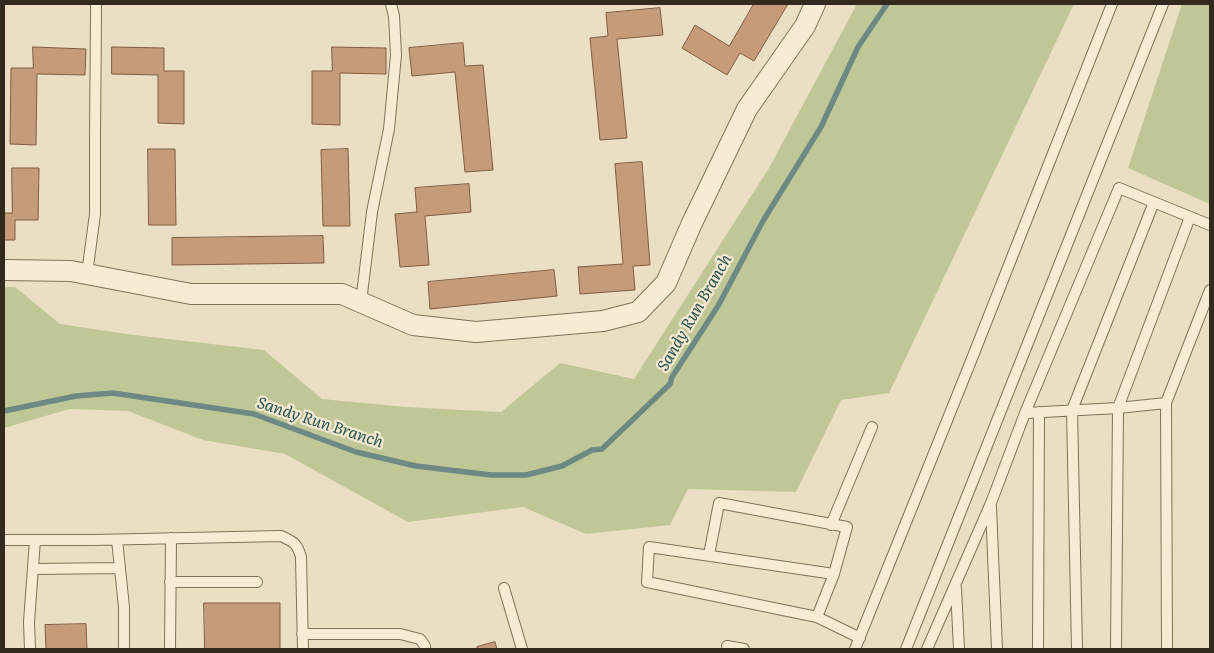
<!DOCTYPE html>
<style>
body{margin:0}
#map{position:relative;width:1214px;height:653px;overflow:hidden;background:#eadfc2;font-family:Literata,serif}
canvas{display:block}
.frame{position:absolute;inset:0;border:5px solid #33291e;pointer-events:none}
</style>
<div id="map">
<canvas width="1214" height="653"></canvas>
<div class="frame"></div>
</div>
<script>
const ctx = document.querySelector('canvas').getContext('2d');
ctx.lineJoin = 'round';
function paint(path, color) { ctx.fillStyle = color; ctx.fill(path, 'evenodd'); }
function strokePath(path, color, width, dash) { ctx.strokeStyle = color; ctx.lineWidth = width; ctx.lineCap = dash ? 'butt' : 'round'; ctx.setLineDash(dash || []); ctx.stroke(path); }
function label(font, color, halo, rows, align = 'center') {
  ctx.font = font + ' Literata,serif'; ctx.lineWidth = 4.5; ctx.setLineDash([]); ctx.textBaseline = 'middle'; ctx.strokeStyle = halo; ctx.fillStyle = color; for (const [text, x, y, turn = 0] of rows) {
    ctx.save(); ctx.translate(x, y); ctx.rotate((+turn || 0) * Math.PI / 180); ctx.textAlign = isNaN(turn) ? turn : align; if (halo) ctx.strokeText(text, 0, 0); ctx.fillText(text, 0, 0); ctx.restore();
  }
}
paint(new Path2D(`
 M 857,4 L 1074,4 L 889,393 L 841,400 L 796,492 L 688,489 L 670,525 L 586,534 L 523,507 L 408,522 L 285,454 L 203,440 L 128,411 L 70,409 L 4,428 L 4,287 L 15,287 L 60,324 L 134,335 L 264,350 L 322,399 L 406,407 L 501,412 L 560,363 L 634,379 L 769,168 Z
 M 1182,4 L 1210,4 L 1210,204 L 1128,168 Z`), '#c0c797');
strokePath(new Path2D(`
 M 4,411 L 76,396 L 113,393 L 254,414 L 356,452 L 416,466 L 491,475 L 526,475 L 562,466 L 592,450 L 602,449 L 670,384 L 672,377 L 718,306 L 763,221 L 821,127 L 858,47 L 887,4`), '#6c8a83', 5.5);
const building = new Path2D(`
 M 754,4 L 788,4 L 754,61 L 740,53 L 727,75 L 682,48 L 695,25 L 729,46 Z
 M 660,8 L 663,35 L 617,39 L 627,138 L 600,140 L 590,38 L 608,36 L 606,13 Z
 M 463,43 L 465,66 L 483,65 L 493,170 L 465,172 L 455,72 L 412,76 L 409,48 Z
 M 33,47 L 86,49 L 85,75 L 37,74 L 36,145 L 10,144 L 11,68 L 33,68 Z
 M 112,47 L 164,48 L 164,71 L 184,71 L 184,124 L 158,123 L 158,75 L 112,74 Z
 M 332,47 L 386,48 L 386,74 L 340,73 L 340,125 L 312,124 L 312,71 L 332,71 Z
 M 148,149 L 175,149 L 176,225 L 149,225 Z
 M 348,149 L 350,226 L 323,226 L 321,150 Z
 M 642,162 L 650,265 L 633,266 L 635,290 L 580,294 L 578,267 L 623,264 L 615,164 Z
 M 12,168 L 39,168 L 38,220 L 15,220 L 15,240 L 4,240 L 4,213 L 12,213 Z
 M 469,184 L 471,212 L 425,216 L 429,265 L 400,267 L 395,214 L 417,212 L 415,188 Z
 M 323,236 L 324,263 L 172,265 L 172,238 Z
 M 554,270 L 557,296 L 430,309 L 428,282 Z
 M 204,603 L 280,603 L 280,649 L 205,649 Z
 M 86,624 L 87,649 L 46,649 L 45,625 Z
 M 495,642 L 497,649 L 477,649 L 477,647 Z`);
paint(building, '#c69b7a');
strokePath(building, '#805c42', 1);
const lane = new Path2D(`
 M 87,274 L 95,214 L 95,137 L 96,16 L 96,4
 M 361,302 L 372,212 L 389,129 L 396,55 L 394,16 L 391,4
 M 1166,403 L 1167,649
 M 1025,413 L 1118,408 L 1166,403 L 1210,290
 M 991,507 L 997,649
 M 831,525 L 872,427
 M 4,540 L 93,540 L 281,536 C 294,542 297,543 301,557 L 303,649
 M 117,540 L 124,607 L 124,649
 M 709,555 L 719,503 L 847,527 L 834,574 L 817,617
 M 33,569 L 120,568
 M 834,574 L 649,547 L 647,582 L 817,617 L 860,638
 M 170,582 L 257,582
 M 504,588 L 522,649
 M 956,588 L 959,649
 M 302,634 L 400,634 L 420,639 L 425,646 L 425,649
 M 30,649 L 29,622 L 35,540
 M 170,649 L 171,538
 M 728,649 L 727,646 L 744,649
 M 855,649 L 969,366 L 1112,4
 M 906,649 L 1163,4
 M 927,649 L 991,503 L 1025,413 L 1119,188 L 1210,225
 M 1038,649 L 1039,412
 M 1077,649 L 1072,410 L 1154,202
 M 1116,649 L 1118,408 L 1190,217`);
const street = new Path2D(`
 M 4,270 L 71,271 L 191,294 L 342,294 L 413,325 L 476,332 L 603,321 L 638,312 L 666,283 L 692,223 L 747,109 L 805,26 L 815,4`);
strokePath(lane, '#82715a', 12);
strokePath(street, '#82715a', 22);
strokePath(lane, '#f6ecd4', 10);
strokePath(street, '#f6ecd4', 20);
label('italic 16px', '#2e5251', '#f2e9d1', [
 ["Sandy Run Branch",695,313,-60],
 ["Sandy Run Branch",320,423,18]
]);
</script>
